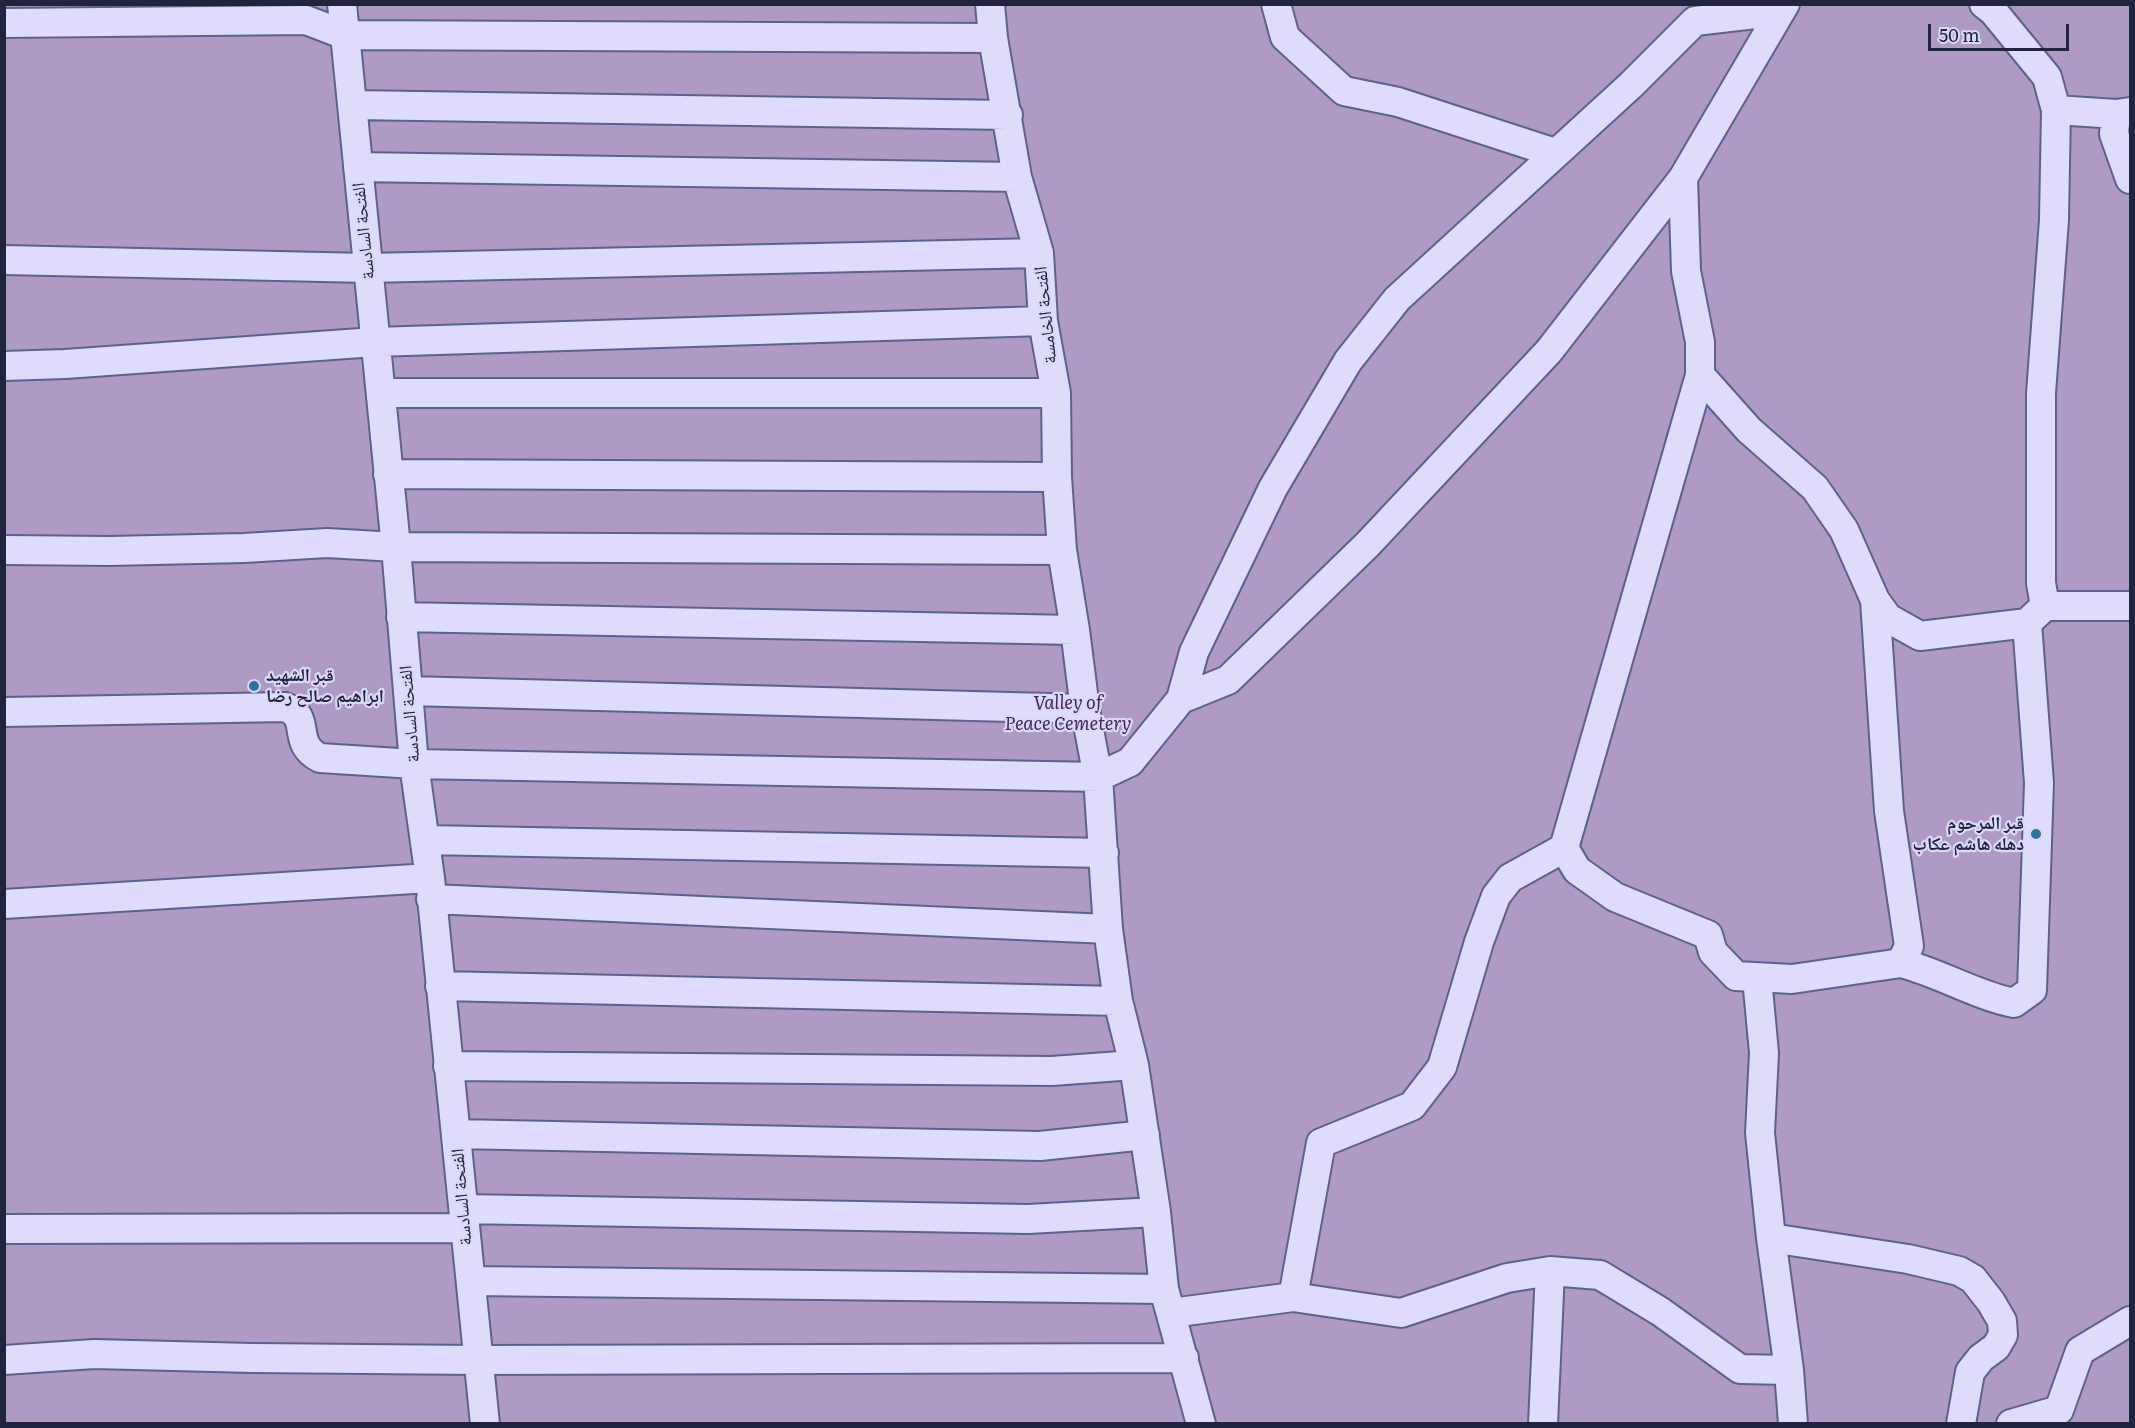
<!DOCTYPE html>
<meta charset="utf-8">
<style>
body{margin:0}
#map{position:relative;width:2135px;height:1428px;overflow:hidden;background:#cbc8f0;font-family:Literata,serif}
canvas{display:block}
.frame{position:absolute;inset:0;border:6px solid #20243d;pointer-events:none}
.scale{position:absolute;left:1928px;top:24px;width:141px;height:27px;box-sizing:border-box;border:3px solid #20243d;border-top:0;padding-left:8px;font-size:18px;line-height:21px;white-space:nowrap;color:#20243d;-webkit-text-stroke:4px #dad8f7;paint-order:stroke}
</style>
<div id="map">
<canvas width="2135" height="1428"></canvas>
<div class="frame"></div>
<div class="scale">50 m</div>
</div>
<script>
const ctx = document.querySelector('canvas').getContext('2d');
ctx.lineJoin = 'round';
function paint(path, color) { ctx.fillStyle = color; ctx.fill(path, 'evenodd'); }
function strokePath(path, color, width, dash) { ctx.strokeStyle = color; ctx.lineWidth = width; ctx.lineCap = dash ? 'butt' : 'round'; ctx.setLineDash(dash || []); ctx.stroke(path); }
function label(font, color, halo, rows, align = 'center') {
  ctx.font = font + ' Literata,"Noto Naskh Arabic",serif'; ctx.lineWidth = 4.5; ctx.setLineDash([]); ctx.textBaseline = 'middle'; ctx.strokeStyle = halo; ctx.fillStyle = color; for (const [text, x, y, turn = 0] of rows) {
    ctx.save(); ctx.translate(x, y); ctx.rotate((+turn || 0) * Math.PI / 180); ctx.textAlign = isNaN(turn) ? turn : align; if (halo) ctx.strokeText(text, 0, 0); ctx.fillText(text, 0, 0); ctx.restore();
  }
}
paint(new Path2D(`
 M 5,5 L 2130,5 L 2130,1423 L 5,1423 Z`), '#ae9ac4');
const minor = new Path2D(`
 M 342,4 L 396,547 L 414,764 L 430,878 L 485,1424
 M 990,4 L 993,38 L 1017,177 L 1039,253 L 1043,321 L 1056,393 L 1057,477 L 1062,550 L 1075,630 L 1085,709 L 1098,777 L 1108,929 L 1118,1001 L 1134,1065 L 1156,1212 L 1164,1289 L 1201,1424
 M 1276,4 L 1285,37 L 1344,91 L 1398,102 L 1555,153
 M 4,23 L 306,20 L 345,35 L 993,38
 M 353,105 L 1008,115
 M 2056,110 L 2116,114 L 2130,112
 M 2116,114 L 2114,134 L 2130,179
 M 358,167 L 1017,177
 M 1683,178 L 1686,271 L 1700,342 L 1700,375 L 1749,430 L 1815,488 L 1844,530 L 1875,600 L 1888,618 L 1920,636 L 2027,623
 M 4,260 L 368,268 L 1039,253
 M 4,366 L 65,364 L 375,342 L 1043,321
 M 1700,375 L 1564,848 L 1577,870 L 1615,897 L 1708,935 L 1713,952 L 1736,976 L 1792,979 L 1901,963 L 1909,946 L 1889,811 L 1875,600
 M 381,393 L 1056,393
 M 388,474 L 1057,477
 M 4,550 L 110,551 L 244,548 L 327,543 L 396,547 L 1062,550
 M 2045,606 L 2130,606
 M 401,617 L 1075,630
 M 409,691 L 1085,709
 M 1181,699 L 1194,652 L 1273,488 L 1348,361 L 1397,299 L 1631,85 L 1695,21 L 1781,11
 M 4,712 L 285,707 C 313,717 290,743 320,758 L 414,764 L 1098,777 L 1130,762 L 1181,699 L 1228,680 L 1368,544 L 1549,351 L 1683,178 L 1785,4
 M 425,840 L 1104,853
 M 431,899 L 1108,929
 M 4,904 L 430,878
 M 1901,963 C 1940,973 1975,995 2014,1003 L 2032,990 L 2039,783 L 2027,623 L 2045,606 L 2041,583 L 2041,393 L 2054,220 L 2056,110 L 2047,77 L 1993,11 L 1984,4
 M 1757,978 L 1764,1053 L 1760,1133 L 1771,1238 L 1789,1370 L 1793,1424
 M 440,986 L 1118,1001
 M 448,1066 L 1052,1071 L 1134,1065
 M 456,1134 L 1040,1146 L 1145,1135
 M 464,1209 L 1028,1219 L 1156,1212
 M 4,1229 L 464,1228
 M 1771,1238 L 1908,1259 L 1959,1271 L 1973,1279 L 1991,1302 L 2002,1321 L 2003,1335 L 1996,1347 L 1981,1358 L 1970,1372 L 1961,1424
 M 471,1281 L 1164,1289
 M 1293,1297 L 1321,1143 L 1412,1106 L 1442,1067 L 1479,942 L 1496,896 L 1510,878 L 1564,848
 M 1171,1313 L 1293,1297 L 1401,1313 L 1507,1278 L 1550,1271 L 1600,1275 L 1661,1312 L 1740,1369 L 1789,1370
 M 4,1360 L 94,1354 L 252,1358 L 479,1360 L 1184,1358
 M 1543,1424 L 1550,1271
 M 2011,1424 L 2059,1410 L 2080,1351 L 2130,1321`);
strokePath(minor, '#5c618d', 32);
strokePath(minor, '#dedcfa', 28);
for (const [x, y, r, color] of [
 [254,686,6,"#2b749d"],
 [2036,834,6,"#2b749d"]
]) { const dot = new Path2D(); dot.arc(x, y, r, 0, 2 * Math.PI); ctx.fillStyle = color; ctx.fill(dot); strokePath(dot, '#dad8f7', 2); }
label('18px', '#20243d', '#dad8f7', [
 ["الفتحة السادسة",364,231,-96],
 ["الفتحة الخامسة",1046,315,-96],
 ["الفتحة السادسة",410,714,-95],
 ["الفتحة السادسة",462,1197,-95]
]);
label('bold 18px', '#20243d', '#dad8f7', [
 ["قبر الشهيد",266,676],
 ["ابراهيم صالح رضا",266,697],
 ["قبر المرحوم",2024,824,"right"],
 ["دهله هاشم عكاب",2024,845,"right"]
], 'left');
label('italic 18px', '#46265a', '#dad8f7', [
 ["Valley of",1068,704],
 ["Peace Cemetery",1068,725]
]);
</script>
